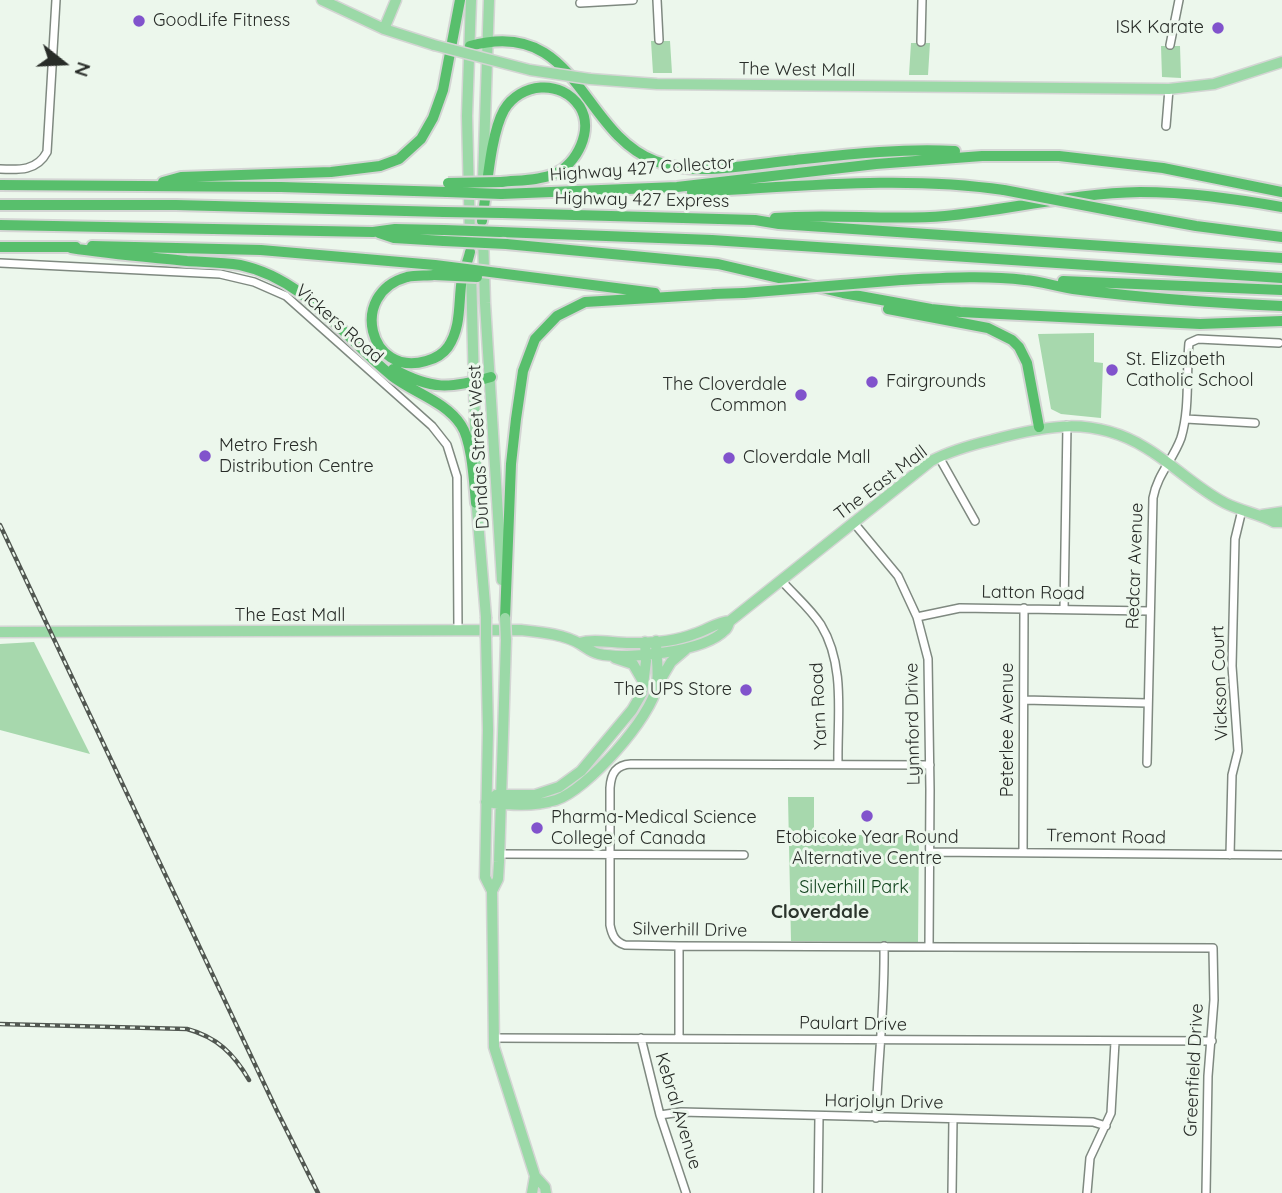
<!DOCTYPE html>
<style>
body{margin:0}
#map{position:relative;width:1282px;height:1193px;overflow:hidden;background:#ecf7ec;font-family:Quicksand,sans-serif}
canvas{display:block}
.north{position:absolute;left:28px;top:28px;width:70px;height:70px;-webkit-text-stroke:5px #ecf7ec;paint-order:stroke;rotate:108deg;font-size:19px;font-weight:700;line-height:28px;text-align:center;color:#282c28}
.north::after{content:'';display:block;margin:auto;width:24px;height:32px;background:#282c28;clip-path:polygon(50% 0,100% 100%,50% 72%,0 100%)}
</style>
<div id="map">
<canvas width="1282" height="1193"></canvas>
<div class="north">N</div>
</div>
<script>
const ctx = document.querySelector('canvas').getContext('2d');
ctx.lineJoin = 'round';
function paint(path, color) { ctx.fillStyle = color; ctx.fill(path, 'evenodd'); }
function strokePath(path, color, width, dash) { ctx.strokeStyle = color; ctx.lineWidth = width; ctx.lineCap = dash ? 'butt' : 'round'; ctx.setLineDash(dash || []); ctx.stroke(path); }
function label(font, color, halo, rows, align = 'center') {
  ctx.font = font + ' Quicksand,sans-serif'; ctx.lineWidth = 6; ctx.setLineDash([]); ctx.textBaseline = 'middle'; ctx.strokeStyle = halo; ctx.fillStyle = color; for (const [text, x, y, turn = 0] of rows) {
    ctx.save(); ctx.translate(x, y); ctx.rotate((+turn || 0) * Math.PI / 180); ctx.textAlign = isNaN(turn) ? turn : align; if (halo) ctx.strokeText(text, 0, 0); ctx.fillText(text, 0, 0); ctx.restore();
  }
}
paint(new Path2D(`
 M 651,41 L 670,41 L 672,73 L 653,73 Z
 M 911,43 L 930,43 L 928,75 L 909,75 Z
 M 1161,46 L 1180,46 L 1181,78 L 1162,77 Z
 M 1094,333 L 1094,362 L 1103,363 L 1101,418 L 1061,414 L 1051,409 L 1038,334 Z
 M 34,642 L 90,754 L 0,730 L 0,644 Z
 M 788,797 L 814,797 L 814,835 L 919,835 L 918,942 L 791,941 Z`), '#a7d8ad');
const minor = new Path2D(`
 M 657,0 L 659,40
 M 580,3 L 633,0
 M 921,42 L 922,0
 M 1170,45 L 1179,0
 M 1166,126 L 1169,89
 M 0,169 C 19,170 37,171 47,152 L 56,0
 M 0,263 L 220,274 L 254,282 L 286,296 L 432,426 L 447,445 L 457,477 L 458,630
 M 1186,419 L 1255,423
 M 939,457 L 975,521
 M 854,523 L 898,576 L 917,617 L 928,659 L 930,790 L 929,946
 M 781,580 C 794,595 810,608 821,625 C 846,666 837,718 838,764
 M 1064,609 L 1067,425
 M 917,617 L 960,608 L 1149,611
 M 1024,700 L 1147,703
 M 1147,763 L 1153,498 C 1157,475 1173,460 1181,438 C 1190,408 1186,375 1189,343 L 1198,339 L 1279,343
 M 930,765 L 631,764 C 616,765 611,773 610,788 L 610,925 C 612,935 615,942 625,945 L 679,946 L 1213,948 L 1214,1000 L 1208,1076 L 1206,1193
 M 1023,851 L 1024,608
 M 930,852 L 1282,855
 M 499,854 L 744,855
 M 1230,855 L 1232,775 L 1238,751 L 1232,666 L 1235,539 L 1242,510
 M 493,1038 L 1212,1041
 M 641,1038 L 660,1115 L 686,1193
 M 679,1038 L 679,946
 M 660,1115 L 681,1112 L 1093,1122 L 1106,1126
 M 876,1118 C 878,1060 885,1005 884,946
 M 818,1193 L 819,1117
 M 952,1193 L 953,1119
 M 1087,1193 L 1090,1158 L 1111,1113 L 1115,1042`);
const major = new Path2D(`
 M 322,0 L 384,29 L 434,45
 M 384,29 L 396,0
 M 590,79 L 657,84 L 1169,89 L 1214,84 L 1282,62
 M 483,181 L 489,0
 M 483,235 L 485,303 L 502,580
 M 470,237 L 467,116 L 471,0
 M 471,270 L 476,465
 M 476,497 L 486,617
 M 1262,515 L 1282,512
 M 0,632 L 521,630 C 539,632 564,634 580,644 C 587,648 590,652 599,654 C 626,660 705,652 725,630 C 728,628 728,624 730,621 L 931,461 C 950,451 971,445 992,440 C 1047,425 1094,416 1146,448 C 1173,464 1196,488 1225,503 C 1241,511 1259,514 1274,522 L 1282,522
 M 486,638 L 488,730 L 485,877 L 492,891 L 494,1047 L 535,1176 L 545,1187 L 546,1193
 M 579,643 C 596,638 616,644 634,643 C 654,643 676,641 694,634 C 707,630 717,622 730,621
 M 615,658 L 633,664 L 644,683
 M 658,684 L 671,662 L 685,650
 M 496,795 L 535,795 L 559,787 L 581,771 L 632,710 L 642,693 L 646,661 L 645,642
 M 486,802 C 509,805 533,807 556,800 C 587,790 652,717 657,685 C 659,671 656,655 656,641
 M 492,891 L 498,879 L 499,862 L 506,640
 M 532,1193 L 535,1176`);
const highway = new Path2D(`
 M 470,46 C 578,16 580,132 655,161 C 696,177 744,165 786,161 C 843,155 898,148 955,151
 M 163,182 L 181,177 L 331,172 L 380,166 L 399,159 L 421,139 L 433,118 L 443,90 L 460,0
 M 0,185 L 281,187 L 447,192
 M 692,192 C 796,187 901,175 1004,190
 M 501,194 L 677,187 L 876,164 L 982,156 L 1059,156 L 1163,168 L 1282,192
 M 0,205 L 176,205 L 444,212
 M 1119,212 L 1196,226 L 1282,237
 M 502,213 L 755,220 L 779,224 L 1282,258
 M 775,218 C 831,213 889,221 945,216 C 1010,210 1074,193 1140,192 C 1188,192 1235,199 1282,207
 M 482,221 C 487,191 490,135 504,110 C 520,83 561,78 580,107 C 594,130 577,164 554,174 C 538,181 518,180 501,182
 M 0,225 L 373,232 L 395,229 L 444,230
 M 500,232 L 712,240 L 1282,278
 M 379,233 L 394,238 L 444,241
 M 506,244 L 718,264 L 843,293 L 931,309 L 960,312 L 1200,324 L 1282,321
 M 92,246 L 261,250 L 435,265
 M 0,247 L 76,247
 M 71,248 C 109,254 148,257 187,261 C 204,262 223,262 240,265 C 306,279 342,336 392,376 C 414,393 445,401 461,425 C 472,441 474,482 476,503
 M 498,273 L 655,293
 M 434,275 C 426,276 416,275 407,277 C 348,293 369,378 426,361 C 434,359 443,354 448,347 C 462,326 458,302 462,278 C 464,270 468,261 470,252
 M 901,280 C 942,278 984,275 1025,280 C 1041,281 1057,287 1073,289 C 1142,298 1212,303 1282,306
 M 1063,281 L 1282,290
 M 713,294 L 744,293
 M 888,309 L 988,328 L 1012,340 L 1019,347 L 1027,363 L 1039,427
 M 393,369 C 432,390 449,389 491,377
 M 505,618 L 511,464 L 516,419 L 523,371 L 535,339 L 557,316 L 585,302 L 717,294`);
strokePath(minor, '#7f8980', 10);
strokePath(major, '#d4d5d4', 13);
strokePath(highway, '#d4d5d4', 14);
strokePath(minor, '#fff', 7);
strokePath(major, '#9bd9a7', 10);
strokePath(highway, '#58bf6c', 10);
const rail = new Path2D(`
 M 0,525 L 277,1111 L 318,1193
 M 0,1024 L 187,1029 C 217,1037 234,1054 249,1080`);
strokePath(rail, '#515751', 4.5);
strokePath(rail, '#ecf7ec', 2, [5]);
const majorBridge = new Path2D(`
 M 434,45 L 530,70 L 590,79
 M 486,617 L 486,638
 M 505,618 L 506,640`);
const highwayBridge = new Path2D(`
 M 448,183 L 501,182
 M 1004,190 L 1119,212
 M 447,192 L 501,194
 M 444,212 L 502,213
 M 444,230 L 500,232
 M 444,241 L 506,244
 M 435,265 L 498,273
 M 434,275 L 477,277
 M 744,293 L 901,280`);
strokePath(majorBridge, '#d4d5d4', 13, []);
strokePath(highwayBridge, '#d4d5d4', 14, []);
strokePath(majorBridge, '#9bd9a7', 10);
strokePath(highwayBridge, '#58bf6c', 10);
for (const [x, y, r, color] of [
 [139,21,7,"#8153cc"],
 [1218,28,7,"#8153cc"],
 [1112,370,7,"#8153cc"],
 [872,382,7,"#8153cc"],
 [801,395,7,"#8153cc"],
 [205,456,7,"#8153cc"],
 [729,458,7,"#8153cc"],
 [746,690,7,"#8153cc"],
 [867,816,7,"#8153cc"],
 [537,828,7,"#8153cc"]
]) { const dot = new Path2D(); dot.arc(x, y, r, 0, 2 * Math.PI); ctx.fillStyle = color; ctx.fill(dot); strokePath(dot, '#ecf7ec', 2.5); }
label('18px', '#282c28', '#ecf7ec', [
 ["GoodLife Fitness",153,21],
 ["ISK Karate",1204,28,"right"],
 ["St. Elizabeth",1126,360],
 ["Catholic School",1126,381],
 ["Fairgrounds",886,382],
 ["The Cloverdale",787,385,"right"],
 ["Common",787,406,"right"],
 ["Metro Fresh",219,446],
 ["Distribution Centre",219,467],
 ["Cloverdale Mall",743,458],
 ["The UPS Store",732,690,"right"],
 ["Pharma-Medical Science",551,818],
 ["College of Canada",551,839],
 ["Etobicoke Year Round",867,838,"center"],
 ["Alternative Centre",867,859,"center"]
], 'left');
label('18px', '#282c28', '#ecf7ec', [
 ["The West Mall",797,70,1],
 ["Highway 427 Collector",642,169,-4],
 ["Highway 427 Express",642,200,1],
 ["Vickers Road",339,324,41],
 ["Dundas Street West",479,447,-93],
 ["The East Mall",881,483,-37],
 ["Redcar Avenue",1135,566,-88],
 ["Latton Road",1033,593,1],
 ["The East Mall",290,616],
 ["Vickson Court",1220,683,-92],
 ["Yarn Road",819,706,-93],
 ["Lynnford Drive",913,724,-91],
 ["Peterlee Avenue",1008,730,-90],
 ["Tremont Road",1106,837,1],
 ["Silverhill Drive",690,930,1],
 ["Paulart Drive",853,1024,1],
 ["Greenfield Drive",1194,1070,-87],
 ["Harjolyn Drive",884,1102,1],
 ["Kebral Avenue",678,1111,73]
]);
label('18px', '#10421c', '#ecf7ec', [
 ["Silverhill Park",854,888]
]);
label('bold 19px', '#2b342c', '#ecf7ec', [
 ["Cloverdale",820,912]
]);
</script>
